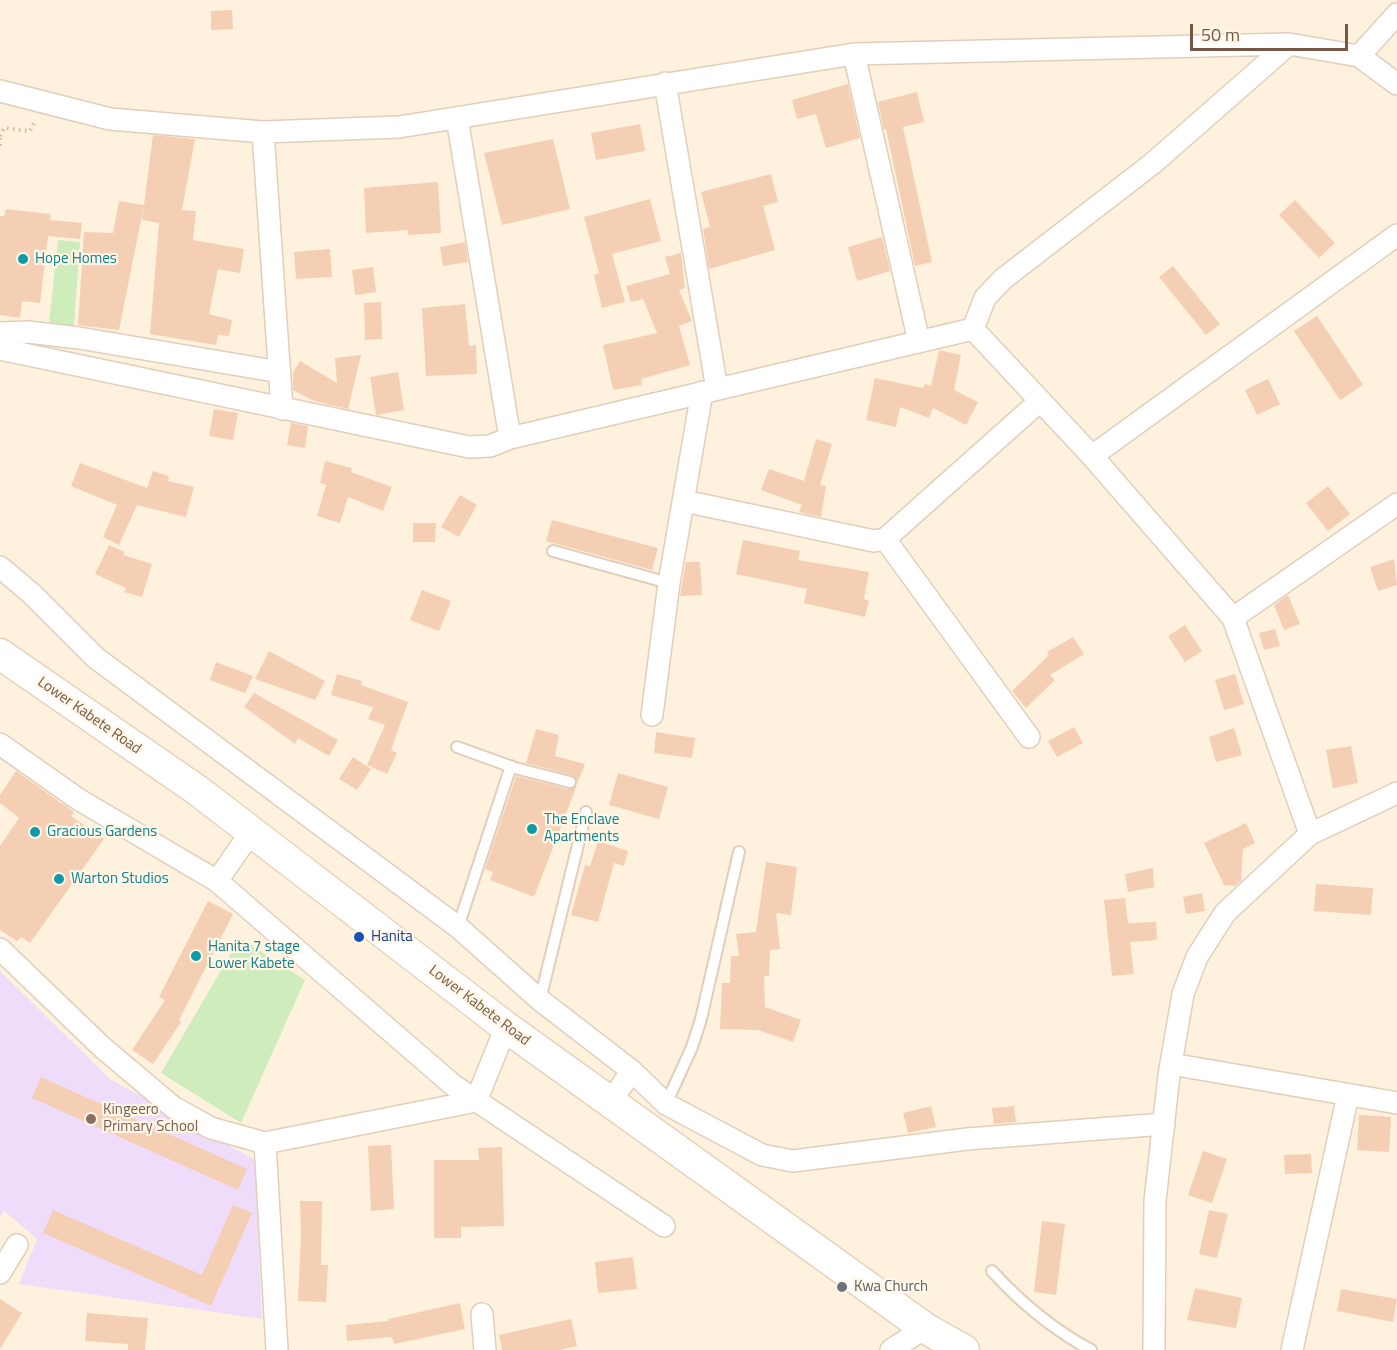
<!DOCTYPE html>
<style>
body{margin:0}
#map{position:relative;width:1397px;height:1350px;overflow:hidden;background:#fef2de;font-family:"Titillium Web",sans-serif}
canvas{display:block}
.scale{position:absolute;left:1190px;top:24px;width:158px;height:27px;box-sizing:border-box;border:3px solid #765745;border-top:0;padding-left:8px;font-size:18px;line-height:21px;white-space:nowrap;color:#765745;-webkit-text-stroke:4px #fff6e6;paint-order:stroke}
</style>
<div id="map">
<canvas width="1397" height="1350"></canvas>
<div class="scale">50 m</div>
</div>
<script>
const ctx = document.querySelector('canvas').getContext('2d');
ctx.lineJoin = 'round';
function paint(path, color) { ctx.fillStyle = color; ctx.fill(path, 'evenodd'); }
function strokePath(path, color, width, dash) { ctx.strokeStyle = color; ctx.lineWidth = width; ctx.lineCap = dash ? 'butt' : 'round'; ctx.setLineDash(dash || []); ctx.stroke(path); }
function label(font, color, halo, rows, align = 'center') {
  ctx.font = font + ' "Titillium Web",sans-serif'; ctx.lineWidth = 4.5; ctx.setLineDash([]); ctx.textBaseline = 'middle'; ctx.strokeStyle = halo; ctx.fillStyle = color; for (const [text, x, y, turn = 0] of rows) {
    ctx.save(); ctx.translate(x, y); ctx.rotate((+turn || 0) * Math.PI / 180); ctx.textAlign = isNaN(turn) ? turn : align; if (halo) ctx.strokeText(text, 0, 0); ctx.fillText(text, 0, 0); ctx.restore();
  }
}
paint(new Path2D(`
 M 0,971 L 110,1079 L 255,1160 L 262,1319 L 19,1284 L 37,1239 L 4,1211 L 0,1217 Z`), '#efdcfa');
paint(new Path2D(`
 M 58,240 L 80,242 L 74,326 L 49,323 Z
 M 240,938 L 305,980 L 241,1123 L 161,1073 Z`), '#cfecbc');
paint(new Path2D(`
 M 232,10 L 233,29 L 211,30 L 211,11 Z
 M 848,84 L 860,138 L 826,148 L 816,114 L 797,119 L 792,100 Z
 M 917,92 L 924,122 L 903,127 L 932,262 L 915,266 L 886,129 L 884,130 L 878,102 Z
 M 640,124 L 645,151 L 596,160 L 591,133 Z
 M 153,135 L 195,139 L 182,210 L 196,211 L 193,240 L 244,249 L 240,273 L 218,269 L 209,314 L 232,320 L 229,336 L 218,335 L 216,345 L 150,334 L 159,223 L 142,220 Z
 M 553,139 L 570,209 L 502,225 L 484,153 Z
 M 771,174 L 778,202 L 763,206 L 775,250 L 709,269 L 703,229 L 710,227 L 701,192 Z
 M 438,182 L 441,233 L 408,235 L 408,230 L 366,233 L 364,188 Z
 M 650,199 L 661,241 L 612,254 L 625,302 L 602,308 L 594,275 L 599,273 L 584,217 Z
 M 1295,200 L 1335,243 L 1319,258 L 1279,215 Z
 M 119,201 L 144,205 L 119,330 L 78,325 L 84,232 L 113,233 Z
 M 6,209 L 51,214 L 50,220 L 82,223 L 80,239 L 48,236 L 40,303 L 22,301 L 20,318 L 0,315 L 0,216 L 4,216 Z
 M 882,237 L 890,271 L 857,281 L 848,247 Z
 M 465,242 L 468,262 L 443,266 L 440,247 Z
 M 330,249 L 332,277 L 296,279 L 294,252 Z
 M 681,253 L 685,288 L 679,290 L 692,321 L 679,326 L 690,365 L 641,379 L 642,385 L 613,390 L 603,345 L 657,333 L 643,299 L 631,302 L 626,286 L 670,274 L 665,257 Z
 M 1173,266 L 1220,324 L 1206,335 L 1159,277 Z
 M 373,267 L 376,292 L 355,295 L 352,270 Z
 M 381,302 L 382,339 L 365,340 L 364,303 Z
 M 465,304 L 469,346 L 476,345 L 477,374 L 426,376 L 422,308 Z
 M 1317,316 L 1363,385 L 1340,400 L 1294,331 Z
 M 939,350 L 961,355 L 954,390 L 978,402 L 966,425 L 933,408 L 929,418 L 900,407 L 896,427 L 866,420 L 875,378 L 923,388 L 925,384 L 931,386 Z
 M 361,355 L 348,409 L 314,401 L 293,390 L 293,373 L 300,361 L 337,383 L 335,358 Z
 M 398,372 L 404,410 L 376,415 L 370,377 Z
 M 1268,379 L 1280,404 L 1257,415 L 1245,390 Z
 M 214,409 L 238,413 L 233,440 L 209,436 Z
 M 291,423 L 308,426 L 305,448 L 287,445 Z
 M 816,439 L 832,444 L 820,485 L 826,486 L 821,517 L 799,512 L 802,505 L 761,490 L 769,469 L 804,481 Z
 M 325,461 L 352,468 L 351,472 L 392,487 L 383,511 L 348,497 L 340,523 L 317,516 L 326,485 L 320,483 Z
 M 80,463 L 147,488 L 153,471 L 169,476 L 168,481 L 194,487 L 186,517 L 137,505 L 119,545 L 103,537 L 117,505 L 71,486 Z
 M 1328,486 L 1350,514 L 1328,531 L 1306,503 Z
 M 460,495 L 477,505 L 459,537 L 441,527 Z
 M 552,520 L 658,548 L 652,570 L 546,541 Z
 M 413,523 L 436,523 L 435,542 L 413,542 Z
 M 743,540 L 800,551 L 798,560 L 869,572 L 864,599 L 869,601 L 865,617 L 804,603 L 807,589 L 736,574 Z
 M 109,545 L 125,552 L 123,555 L 152,564 L 142,597 L 124,592 L 126,588 L 95,574 Z
 M 1394,559 L 1397,585 L 1378,591 L 1370,567 Z
 M 686,562 L 700,562 L 702,595 L 680,596 Z
 M 422,590 L 451,601 L 439,631 L 410,620 Z
 M 1288,595 L 1300,624 L 1284,630 L 1274,605 Z
 M 1185,625 L 1202,651 L 1185,662 L 1168,636 Z
 M 1275,629 L 1280,646 L 1264,650 L 1259,633 Z
 M 1073,637 L 1084,654 L 1050,675 L 1055,680 L 1026,708 L 1012,691 L 1049,655 L 1047,652 Z
 M 269,651 L 325,681 L 315,700 L 255,679 Z
 M 216,662 L 253,676 L 245,693 L 210,680 Z
 M 337,674 L 362,681 L 361,685 L 408,702 L 391,750 L 397,753 L 387,774 L 367,765 L 385,725 L 368,719 L 373,707 L 331,695 Z
 M 1235,674 L 1244,704 L 1224,710 L 1215,680 Z
 M 254,693 L 338,740 L 329,756 L 298,738 L 295,744 L 244,707 Z
 M 1074,727 L 1083,743 L 1057,757 L 1048,741 Z
 M 1234,728 L 1242,755 L 1216,762 L 1209,737 Z
 M 536,729 L 559,735 L 555,756 L 585,764 L 577,784 L 572,775 L 526,763 Z
 M 656,732 L 695,738 L 692,758 L 654,753 Z
 M 1351,746 L 1358,783 L 1333,788 L 1326,750 Z
 M 353,757 L 371,769 L 357,790 L 339,779 Z
 M 16,771 L 74,812 L 71,816 L 104,839 L 30,943 L 21,937 L 17,941 L 0,930 L 0,846 L 19,818 L 0,803 L 0,795 Z
 M 618,773 L 668,787 L 659,819 L 609,805 Z
 M 516,776 L 568,789 L 577,785 L 534,897 L 490,880 L 493,872 L 485,869 Z
 M 1246,823 L 1255,843 L 1243,849 L 1241,881 L 1235,886 L 1224,885 L 1204,843 Z
 M 598,841 L 628,851 L 624,866 L 614,863 L 598,922 L 571,915 L 585,865 L 590,866 Z
 M 766,862 L 797,867 L 791,915 L 776,913 L 780,949 L 770,950 L 769,976 L 764,976 L 765,1007 L 801,1020 L 793,1042 L 758,1030 L 720,1029 L 722,983 L 730,983 L 731,956 L 739,956 L 736,934 L 756,932 Z
 M 1153,868 L 1154,887 L 1128,892 L 1125,874 Z
 M 1316,884 L 1373,888 L 1371,915 L 1314,911 Z
 M 1202,893 L 1205,911 L 1186,914 L 1183,897 Z
 M 1125,898 L 1128,923 L 1156,922 L 1157,940 L 1130,942 L 1134,974 L 1112,976 L 1104,900 Z
 M 208,901 L 233,914 L 179,1020 L 181,1022 L 153,1064 L 132,1050 L 165,1000 L 159,997 Z
 M 41,1077 L 247,1169 L 238,1190 L 32,1098 Z
 M 931,1106 L 936,1127 L 908,1133 L 903,1113 Z
 M 1014,1106 L 1016,1122 L 994,1124 L 992,1108 Z
 M 1359,1115 L 1391,1117 L 1389,1152 L 1357,1150 Z
 M 391,1145 L 394,1209 L 371,1211 L 368,1146 Z
 M 502,1147 L 504,1226 L 461,1227 L 461,1238 L 434,1238 L 434,1160 L 479,1160 L 478,1148 Z
 M 1203,1151 L 1227,1159 L 1212,1203 L 1188,1195 Z
 M 1311,1154 L 1312,1173 L 1285,1174 L 1284,1155 Z
 M 300,1201 L 322,1201 L 321,1265 L 328,1265 L 326,1302 L 298,1301 L 301,1235 Z
 M 233,1205 L 252,1213 L 211,1306 L 43,1233 L 53,1210 L 202,1275 Z
 M 1209,1210 L 1228,1214 L 1217,1258 L 1199,1254 Z
 M 1042,1221 L 1065,1224 L 1056,1295 L 1034,1292 Z
 M 633,1257 L 637,1289 L 598,1293 L 595,1262 Z
 M 1195,1288 L 1242,1298 L 1236,1328 L 1187,1320 Z
 M 1341,1289 L 1397,1299 L 1393,1322 L 1337,1311 Z
 M 0,1299 L 22,1313 L 0,1349 Z
 M 460,1303 L 465,1329 L 394,1344 L 392,1337 L 347,1341 L 346,1325 L 389,1321 L 388,1319 Z
 M 87,1313 L 148,1318 L 145,1350 L 128,1350 L 128,1344 L 85,1341 Z
 M 571,1319 L 577,1346 L 560,1350 L 502,1350 L 499,1335 Z`), '#f5cfb4');
const lane = new Path2D(`
 M 553,551 L 669,583
 M 457,747 L 515,768 L 570,782
 M 458,927 L 511,766
 M 540,1000 L 586,812
 M 666,1104 L 692,1047 L 701,1019 L 739,852
 M 992,1271 C 1022,1304 1052,1329 1091,1350`);
const street = new Path2D(`
 M 854,54 L 919,342
 M 1359,56 L 1397,84
 M 665,83 L 717,389
 M 0,91 L 110,119 L 263,132 L 399,127 L 854,54 L 1289,44 L 1359,56 L 1397,14
 M 457,118 L 510,438
 M 263,132 L 282,409
 M 973,329 L 985,298 L 1003,279 L 1152,164 L 1289,44
 M 0,333 L 28,332 L 79,338 L 280,372
 M 0,349 L 469,447 L 490,446 L 510,438 L 973,329 L 1092,456 L 1233,618 L 1310,834
 M 1092,456 L 1397,235
 M 684,501 L 874,541 L 885,539 L 1040,401
 M 885,539 L 1029,737
 M 0,567 L 32,594 L 96,658 L 458,927 L 540,1000 L 632,1071
 M 1233,618 L 1397,504
 M 652,715 L 669,583 L 702,392
 M 0,744 L 78,799 L 217,881 L 453,1085 L 664,1226
 M 217,881 L 251,832
 M 0,949 L 103,1048 L 173,1107 L 211,1128 L 265,1143
 M 1171,1064 L 1397,1103
 M 610,1102 L 632,1071 L 666,1104 L 762,1155 L 793,1161 L 967,1139 L 1164,1124
 M 0,1273 L 17,1245
 M 482,1314 L 485,1350
 M 277,1350 L 265,1143 L 476,1101 L 506,1027
 M 891,1350 L 925,1328
 M 1154,1350 L 1155,1201 L 1169,1075 L 1183,994 L 1197,957 L 1225,913 L 1310,834 L 1397,793
 M 1292,1350 L 1348,1095`);
const secondary = new Path2D(`
 M 0,654 L 197,790 L 506,1027 L 925,1328 L 964,1350`);
strokePath(lane, '#e2ceba', 14);
strokePath(street, '#e2ceba', 24);
strokePath(secondary, '#ead1b9', 33);
strokePath(new Path2D(`
 M 0,136 L 4,128 L 30,131 L 35,121
 M 0,138 L 0,150`), '#dab298', 4, [1.5, 4.5]);
strokePath(lane, '#fff', 10);
strokePath(street, '#fff', 21);
strokePath(secondary, '#fff', 30);
for (const [x, y, r, color] of [
 [23,259,6,"#0f9aa8"],
 [532,829,6,"#0f9aa8"],
 [35,832,6,"#0f9aa8"],
 [59,879,6,"#0f9aa8"],
 [359,937,6,"#1a4fb4"],
 [196,956,6,"#0f9aa8"],
 [91,1119,6,"#8d6e63"],
 [842,1287,6,"#6b7280"]
]) { const dot = new Path2D(); dot.arc(x, y, r, 0, 2 * Math.PI); ctx.fillStyle = color; ctx.fill(dot); strokePath(dot, '#fff6e6', 2); }
label('15px', '#0d838f', '#fff6e6', [
 ["Hope Homes",35,259],
 ["The Enclave",544,820],
 ["Apartments",544,837],
 ["Gracious Gardens",47,832],
 ["Warton Studios",71,879],
 ["Hanita 7 stage",208,947],
 ["Lower Kabete",208,964]
], 'left');
label('15px', '#765745', '#fff6e6', [
 ["Lower Kabete Road",89,716,35],
 ["Lower Kabete Road",479,1006,37]
]);
label('15px', '#164399', '#fff6e6', [
 ["Hanita",371,937]
], 'left');
label('15px', '#785e54', '#fff6e6', [
 ["Kingeero",103,1110],
 ["Primary School",103,1127]
], 'left');
label('15px', '#5b616d', '#fff6e6', [
 ["Kwa Church",854,1287]
], 'left');
</script>
